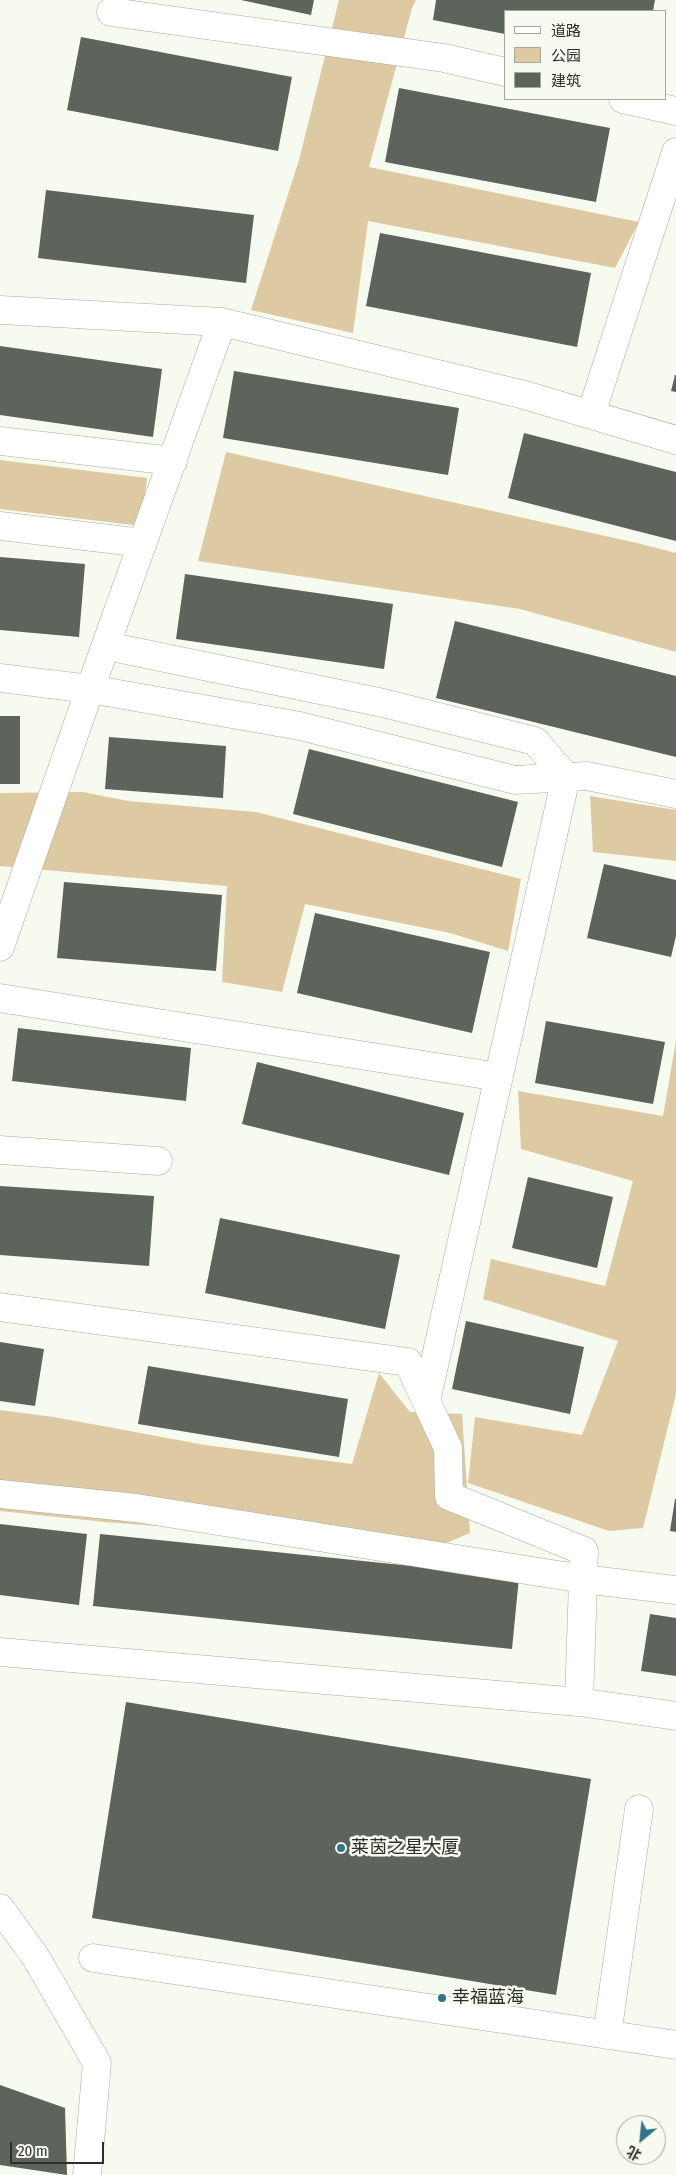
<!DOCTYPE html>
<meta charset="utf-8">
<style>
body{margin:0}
#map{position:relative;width:676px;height:2175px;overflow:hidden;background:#f7faef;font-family:"Fira Sans Condensed","Noto Sans SC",sans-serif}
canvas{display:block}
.legend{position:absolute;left:504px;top:10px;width:162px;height:90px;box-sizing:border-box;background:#f7faef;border:1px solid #a6a8a0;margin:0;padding:6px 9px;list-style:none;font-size:15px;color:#2c2e2a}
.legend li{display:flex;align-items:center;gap:10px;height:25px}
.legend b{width:25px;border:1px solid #a6a8a0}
.north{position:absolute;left:616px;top:2115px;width:50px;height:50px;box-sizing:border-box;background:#f7faef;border:1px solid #a6a8a0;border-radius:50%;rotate:208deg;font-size:14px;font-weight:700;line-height:20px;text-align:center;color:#2c2e2a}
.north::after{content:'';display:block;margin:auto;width:18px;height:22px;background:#317485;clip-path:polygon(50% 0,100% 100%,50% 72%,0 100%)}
.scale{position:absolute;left:10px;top:2142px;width:94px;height:22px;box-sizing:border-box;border:2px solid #2c2e2a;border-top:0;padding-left:6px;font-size:15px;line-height:18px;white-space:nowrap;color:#2c2e2a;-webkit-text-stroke:4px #f7faef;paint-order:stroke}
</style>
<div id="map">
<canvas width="676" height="2175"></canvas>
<ul class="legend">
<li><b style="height:6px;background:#fff"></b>道路</li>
<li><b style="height:14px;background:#decaa2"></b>公园</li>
<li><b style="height:14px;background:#5e645c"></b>建筑</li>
</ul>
<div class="north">北</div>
<div class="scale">20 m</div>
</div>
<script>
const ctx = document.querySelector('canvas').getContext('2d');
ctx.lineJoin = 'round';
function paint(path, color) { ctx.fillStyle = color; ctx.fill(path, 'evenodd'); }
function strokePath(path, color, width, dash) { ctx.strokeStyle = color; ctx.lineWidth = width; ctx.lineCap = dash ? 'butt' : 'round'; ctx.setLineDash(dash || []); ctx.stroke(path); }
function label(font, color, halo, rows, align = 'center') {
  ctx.font = font + ' "Fira Sans Condensed","Noto Sans SC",sans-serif'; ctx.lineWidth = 5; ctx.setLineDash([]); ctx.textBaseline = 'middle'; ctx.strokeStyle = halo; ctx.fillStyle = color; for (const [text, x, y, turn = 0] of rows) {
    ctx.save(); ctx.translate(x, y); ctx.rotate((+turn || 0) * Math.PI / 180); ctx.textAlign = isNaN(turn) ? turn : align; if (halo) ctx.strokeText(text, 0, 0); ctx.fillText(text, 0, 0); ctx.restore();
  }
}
paint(new Path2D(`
 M 339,0 L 416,0 L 412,8 L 369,167 L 639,222 L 615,268 L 368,221 L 353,333 L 251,310 L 299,160 Z
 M 226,452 L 637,543 L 676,553 L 676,652 L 520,609 L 198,561 Z
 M 0,460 L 147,478 L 141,526 L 0,509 Z
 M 83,792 L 128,801 L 256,812 L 521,879 L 508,951 L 450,933 L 305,904 L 282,992 L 222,982 L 227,886 L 0,866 L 0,793 Z
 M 590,796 L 676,810 L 676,861 L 593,852 Z
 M 676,1041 L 676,1394 L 643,1528 L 609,1531 L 468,1483 L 475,1417 L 582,1435 L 618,1341 L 483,1299 L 491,1259 L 605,1286 L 633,1181 L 521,1149 L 518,1091 L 663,1116 Z
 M 379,1373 L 410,1412 L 462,1414 L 470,1533 L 437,1547 L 105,1522 L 0,1511 L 0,1410 L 54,1417 L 205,1445 L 352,1464 Z`), '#decaa2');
paint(new Path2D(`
 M 241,0 L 314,0 L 311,15 Z
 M 436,0 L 655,0 L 653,11 L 505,11 L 505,34 L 433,20 Z
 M 81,37 L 292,77 L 278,151 L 67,110 Z
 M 399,88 L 610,128 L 596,202 L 385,162 Z
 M 46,190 L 254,215 L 246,283 L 38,258 Z
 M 380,233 L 591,273 L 577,347 L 366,306 Z
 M 0,346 L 162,369 L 153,437 L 0,415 Z
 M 234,371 L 459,408 L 448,475 L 223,438 Z
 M 675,375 L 676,375 L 676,392 L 671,391 Z
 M 524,433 L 676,472 L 676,541 L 508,498 Z
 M 0,557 L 85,564 L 79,637 L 0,630 Z
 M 185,574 L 393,604 L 384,669 L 176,639 Z
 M 455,621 L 676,676 L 676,757 L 436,698 Z
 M 0,716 L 20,716 L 20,784 L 0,784 Z
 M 109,737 L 226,746 L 223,798 L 105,789 Z
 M 309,749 L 518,802 L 502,867 L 293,814 Z
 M 604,864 L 676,880 L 676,936 L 671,957 L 587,938 Z
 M 64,882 L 222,895 L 216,971 L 57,958 Z
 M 315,913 L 490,952 L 472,1033 L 297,993 Z
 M 546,1021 L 665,1042 L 653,1104 L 535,1083 Z
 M 18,1028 L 191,1048 L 186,1101 L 12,1081 Z
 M 257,1062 L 464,1113 L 449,1175 L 242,1124 Z
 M 528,1177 L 613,1197 L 597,1268 L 512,1248 Z
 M 0,1186 L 154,1196 L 149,1266 L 0,1255 Z
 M 220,1218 L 400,1255 L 385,1329 L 205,1293 Z
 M 466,1321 L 584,1347 L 570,1414 L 452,1389 Z
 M 0,1342 L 44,1349 L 35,1406 L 0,1401 Z
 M 148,1366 L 348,1399 L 339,1457 L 138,1424 Z
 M 675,1499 L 676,1499 L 676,1532 L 670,1531 Z
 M 0,1524 L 87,1534 L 79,1605 L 0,1595 Z
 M 100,1534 L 519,1577 L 512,1649 L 93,1606 Z
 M 650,1614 L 676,1618 L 676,1676 L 641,1671 Z
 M 126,1702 L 591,1779 L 556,1995 L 92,1918 Z
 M 0,2085 L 65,2108 L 67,2175 L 0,2165 Z`), '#5e645c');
const street = new Path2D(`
 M 111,12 L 444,58 L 505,72
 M 623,99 L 676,111
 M 0,310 L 222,322 L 521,394 L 676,440
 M 591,414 L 676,152
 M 0,441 L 173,461
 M 0,526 L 143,543
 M 107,646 L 383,703 L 535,741 L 566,777 L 426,1401
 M 0,678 L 90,689 L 300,726 L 515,780 L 587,776 L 676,794
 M 0,947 L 90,689 L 222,322
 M 0,998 L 499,1077
 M 0,1150 L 158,1161
 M 0,1307 L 408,1362 L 448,1448 L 449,1496 L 584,1551 L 579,1702
 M 0,1494 L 136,1508 L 583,1579 L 676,1590
 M 0,1652 L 579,1702 L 676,1716
 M 0,1908 L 35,1956 L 97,2063 L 87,2175
 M 93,1958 L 676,2045
 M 607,2035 L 639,1809`);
strokePath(street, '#a8aca1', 29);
strokePath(street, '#fff', 28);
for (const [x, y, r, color] of [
 [341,1848,5,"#317485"],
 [442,1998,5,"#317485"]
]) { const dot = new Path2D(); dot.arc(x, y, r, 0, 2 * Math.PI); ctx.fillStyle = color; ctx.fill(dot); strokePath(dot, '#f7faef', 2); }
label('18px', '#2c2e2a', '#f7faef', [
 ["莱茵之星大厦",351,1848],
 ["幸福蓝海",452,1998]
], 'left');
</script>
